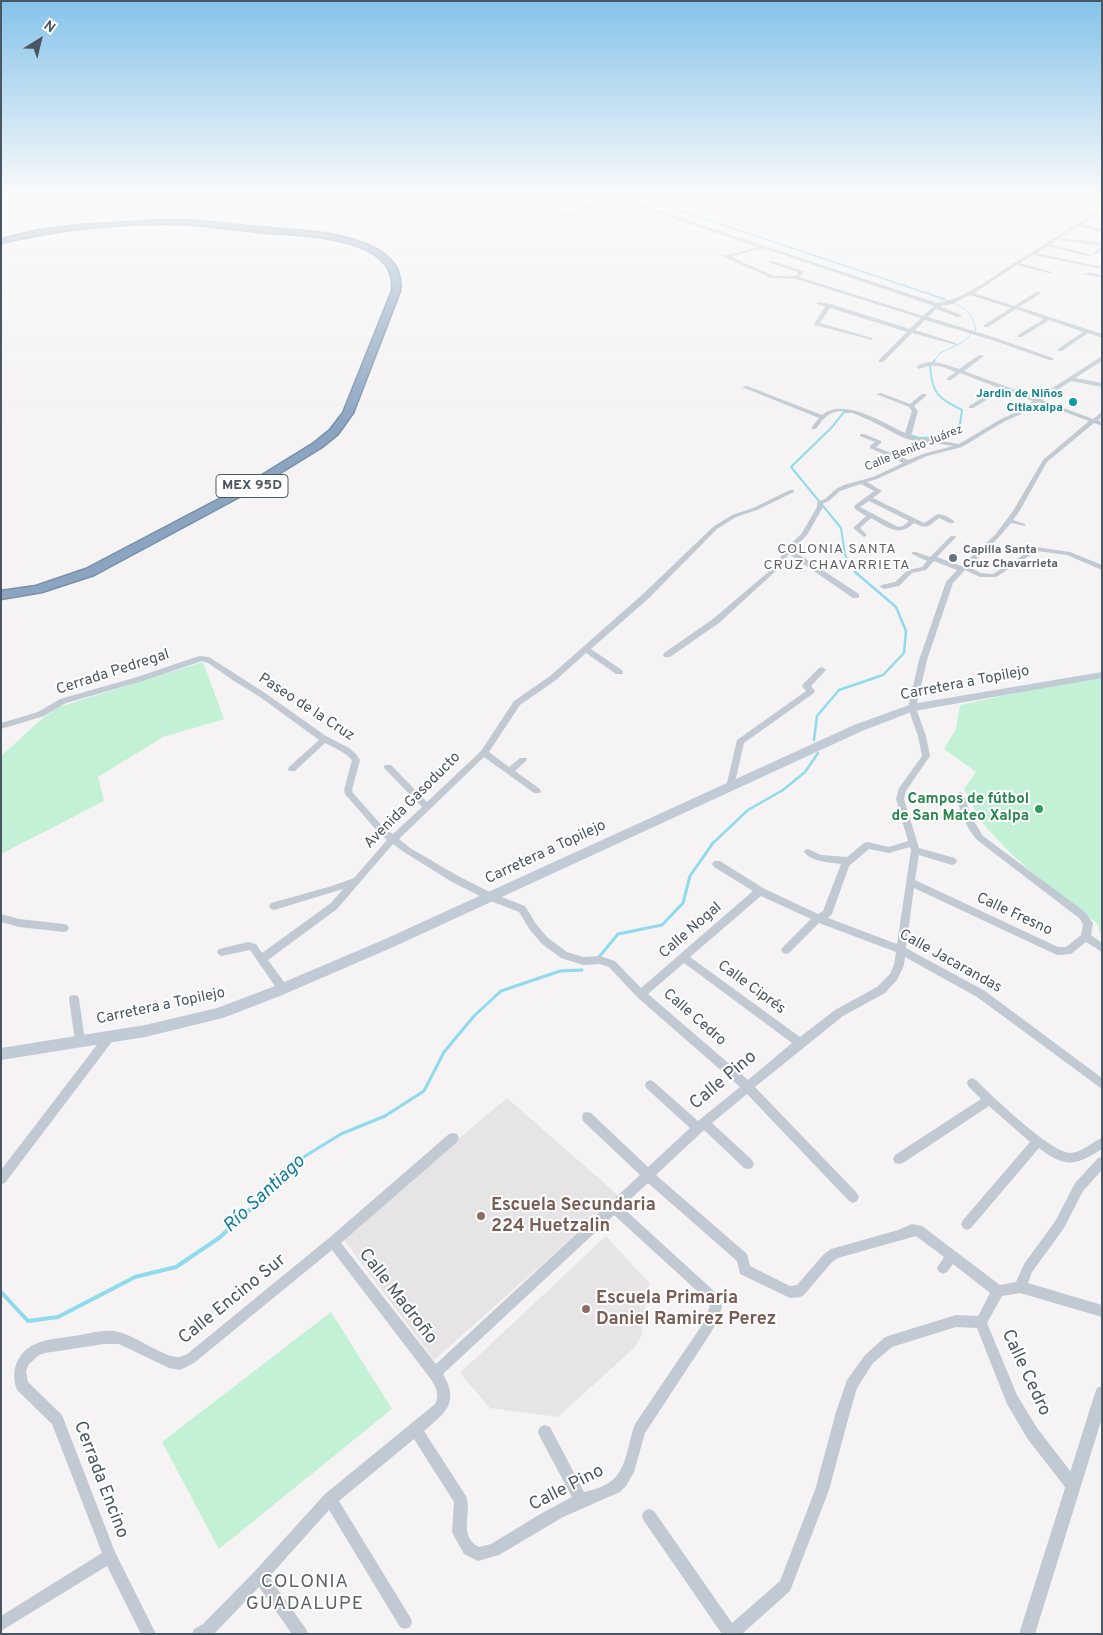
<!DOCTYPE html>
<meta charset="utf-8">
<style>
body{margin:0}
#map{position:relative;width:1103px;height:1635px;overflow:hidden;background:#f5f3f3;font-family:Overpass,sans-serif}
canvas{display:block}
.frame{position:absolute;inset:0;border:2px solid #4a5661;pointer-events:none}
.north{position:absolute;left:15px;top:15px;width:50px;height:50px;-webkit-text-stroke:4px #fff;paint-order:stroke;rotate:36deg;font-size:14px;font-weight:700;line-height:20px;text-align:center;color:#4a5661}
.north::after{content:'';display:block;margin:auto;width:18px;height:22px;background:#4a5661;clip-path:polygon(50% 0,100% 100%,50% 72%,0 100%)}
</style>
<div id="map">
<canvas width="1103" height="1635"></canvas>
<div class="frame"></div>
<div class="north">N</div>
</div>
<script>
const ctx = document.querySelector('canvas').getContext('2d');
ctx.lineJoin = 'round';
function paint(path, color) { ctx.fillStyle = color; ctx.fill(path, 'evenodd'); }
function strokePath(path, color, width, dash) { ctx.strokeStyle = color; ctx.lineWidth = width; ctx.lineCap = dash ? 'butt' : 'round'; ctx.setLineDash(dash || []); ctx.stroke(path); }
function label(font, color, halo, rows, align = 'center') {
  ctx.font = font + ' Overpass,sans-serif'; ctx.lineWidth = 4; ctx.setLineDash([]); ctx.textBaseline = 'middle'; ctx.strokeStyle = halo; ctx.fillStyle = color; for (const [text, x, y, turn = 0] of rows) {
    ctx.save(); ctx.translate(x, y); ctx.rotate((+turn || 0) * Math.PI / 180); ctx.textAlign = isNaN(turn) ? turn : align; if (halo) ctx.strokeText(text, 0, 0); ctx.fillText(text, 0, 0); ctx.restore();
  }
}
paint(new Path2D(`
 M 507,1098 L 619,1196 L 434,1360 L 342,1237 Z
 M 606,1236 L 649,1283 L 641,1336 L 634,1348 L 558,1417 L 490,1408 L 460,1373 Z`), '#e6e4e5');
paint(new Path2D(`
 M 203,662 L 224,719 L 163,737 L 98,777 L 104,801 L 1,854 L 1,756 L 43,718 L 59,707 Z
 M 1102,675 L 1102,934 L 1099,932 L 1098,924 C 1057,893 1015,862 982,822 C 974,813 972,799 964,789 L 976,772 L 944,749 L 956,729 L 960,705 Z
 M 331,1312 L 392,1409 L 219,1549 L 162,1442 Z`), '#c3f1d5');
paint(new Path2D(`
 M 641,195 L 654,201 L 947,299 L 944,300 L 655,203 L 643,198 Z`), '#90daee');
strokePath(new Path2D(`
 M 934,361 L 940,353 L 963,342 L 976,330 C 971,309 962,305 942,299`), '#90daee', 1);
strokePath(new Path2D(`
 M 849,412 L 844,412 L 832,427 L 791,467 L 841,528 L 845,555 L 856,573
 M 910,435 L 919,438 L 947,437 L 960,424 L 962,410 C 938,398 932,394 930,366 L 935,360`), '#90daee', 2);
strokePath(new Path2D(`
 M 814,740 L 817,716 L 839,690 L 883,675 L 904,653 L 906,631 L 896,607 L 855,572
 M 712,844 L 748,810 L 783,790 L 805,772 L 818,753`), '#90daee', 2.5);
strokePath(new Path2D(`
 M 599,957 L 618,934 L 662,925 L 683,903 L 690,876 L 713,843
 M 270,1192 L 302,1158 L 341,1134 L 385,1116 L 424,1091 L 444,1052 L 474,1016 L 501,991 L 560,971 L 582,970`), '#90daee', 3);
strokePath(new Path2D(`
 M 1,1292 L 28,1321 L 58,1317 L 135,1277 L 176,1267 L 219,1238 L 272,1190`), '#90daee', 4);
const motorway = new Path2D(`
 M 168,220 C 198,220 227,224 256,227 C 295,231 408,230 400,291 L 353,413 L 338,434 L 322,447 L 254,489 L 94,575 L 42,592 L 1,599 L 1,591 L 36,586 L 86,569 L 246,485 L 314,443 L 330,430 L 343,413 L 392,291 C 399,237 305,235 269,233 C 240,230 211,226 182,224 C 122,222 60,229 1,243 L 1,239 L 39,230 L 78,225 Z`);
strokePath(motorway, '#7690ad', 3);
paint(new Path2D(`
 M 1,195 L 6,195 L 1,197 Z
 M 488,195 L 493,195 L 521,203 L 533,197 L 544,199 L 554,195 L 559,195 L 544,201 L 534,199 L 521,205 L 491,197 L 474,202 L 472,201 Z
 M 606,195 L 611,195 L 937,303 C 965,299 990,278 1013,264 L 1013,262 L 1016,262 L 1102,208 L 1102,211 L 1082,224 L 1102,229 L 1102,232 L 1079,226 L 1060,238 L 1096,242 L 1102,244 L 1102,246 L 1057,240 L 1050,244 L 1091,255 L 1091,257 L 1047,246 L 1037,253 L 1102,267 L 1102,269 L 1033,255 L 1020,263 L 1052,272 L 1052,274 L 1017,265 L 974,293 L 1014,306 L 1036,292 L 1040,292 L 1040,294 L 1019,307 L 1102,334 L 1102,338 L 1088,333 L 1062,351 L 1058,351 L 1058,349 L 1083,332 L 1049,320 L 1022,337 L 1018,337 L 1018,335 L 1044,319 L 1016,309 L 988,327 L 984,327 L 984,325 L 1011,308 L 970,295 L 952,304 L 939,306 L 961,315 L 961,317 L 957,317 L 936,309 L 928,317 L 996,338 L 1053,358 L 1053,360 L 1049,360 L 992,340 L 925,320 L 915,330 L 956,343 L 956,345 L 912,333 L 883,362 L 879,362 L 879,360 L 907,332 L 830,308 L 820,323 L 872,338 L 872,340 L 815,325 L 814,324 L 825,307 L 817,304 L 817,302 L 831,304 L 910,329 L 921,318 L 796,279 L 771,278 L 720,255 L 722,254 L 727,255 L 758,247 L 614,198 L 566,217 L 562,216 L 610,197 ZM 763,248 L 934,306 L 923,316 L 799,277 L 804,272 L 804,271 L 772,261 L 768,262 L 799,273 L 795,276 L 774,276 L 731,257 Z
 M 1102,247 L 1102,250 L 1097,254 L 1093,254 L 1093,252 Z
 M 1089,272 L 1102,275 L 1102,278 L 1083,274 Z
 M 979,355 L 984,356 L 964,371 L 1037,398 L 1102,356 L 1102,361 L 1075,378 L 1102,383 L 1102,387 L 1071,381 L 1042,400 L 1093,419 L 1102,412 L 1102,417 L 1098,420 L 1102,422 L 1102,426 L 1094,423 L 1047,462 L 1019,512 L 1013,520 L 1025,524 L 1025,526 L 1011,523 L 999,537 L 969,567 L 981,573 L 993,574 L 1036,547 L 1070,552 L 1102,565 L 1102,570 L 1067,555 L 1037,551 L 996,577 L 980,577 L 965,570 L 953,583 L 927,660 L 916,708 L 926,736 L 930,756 L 906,791 L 904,799 L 919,848 L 955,858 L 957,861 L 955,864 L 952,865 L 919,855 L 915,880 L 1058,947 L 1066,947 L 1081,935 L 1083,924 L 1079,918 L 977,840 C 966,827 960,812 956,795 L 960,792 L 963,793 L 972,818 L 983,836 L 1085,912 L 1093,923 L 1091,935 L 1102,943 L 1102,952 L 1086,942 L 1071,954 L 1057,955 L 914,888 L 906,948 L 985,991 L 1102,1078 L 1102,1089 L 977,997 L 905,957 L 904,965 L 897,980 L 885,993 L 843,1016 L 755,1087 L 857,1193 L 859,1197 L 857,1201 L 853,1203 L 849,1201 L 747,1094 L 712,1123 L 752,1160 L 754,1164 L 752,1168 L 748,1169 L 744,1168 L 704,1130 L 656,1175 L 747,1254 L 750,1266 L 790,1286 L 797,1285 L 824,1254 L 831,1249 L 898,1230 L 912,1224 L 922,1226 L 1000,1285 L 1016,1282 L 1024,1264 L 1056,1220 L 1075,1183 L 1098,1158 L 1102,1157 L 1102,1170 L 1083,1191 L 1064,1228 L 1032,1272 L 1028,1283 L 1102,1305 L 1102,1317 L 1020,1293 L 1002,1296 L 987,1323 L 1017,1395 L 1037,1428 L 1078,1481 L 1080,1486 L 1078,1491 L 1073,1493 L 1068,1491 L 1027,1438 L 1007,1404 L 977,1328 L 956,1327 L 892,1347 L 873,1363 L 857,1388 L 850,1412 L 829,1490 L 790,1591 L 742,1634 L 722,1634 L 644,1521 L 642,1516 L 644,1511 L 649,1509 L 654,1511 L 732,1623 L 780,1581 L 815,1490 L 836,1412 L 847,1380 L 865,1355 L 884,1338 L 888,1336 L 956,1315 L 978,1316 L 990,1293 L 953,1264 L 947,1272 L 943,1274 L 939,1272 L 937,1268 L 944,1257 L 916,1236 L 838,1258 L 832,1262 L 804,1295 L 800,1297 L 790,1298 L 740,1274 L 737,1261 L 648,1183 L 622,1207 L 715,1292 L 722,1306 L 718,1320 L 710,1334 L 645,1433 L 634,1472 L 626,1486 L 620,1492 L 563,1517 L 499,1555 L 478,1561 L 464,1554 L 454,1536 L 452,1531 L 454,1502 L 414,1439 L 339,1501 L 410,1617 L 412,1622 L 410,1627 L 405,1629 L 400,1627 L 329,1510 L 269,1577 L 306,1629 L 308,1634 L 292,1634 L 259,1587 L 214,1634 L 192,1634 L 194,1629 L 203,1624 L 255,1571 L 325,1494 L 435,1404 C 440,1394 436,1387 430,1378 L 332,1250 L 194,1363 L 180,1370 L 169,1368 L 119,1344 L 104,1344 L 45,1353 L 39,1355 L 29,1364 L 26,1371 L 28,1382 L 62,1415 L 115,1552 L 156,1634 L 141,1634 L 107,1566 L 1,1631 L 1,1616 L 102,1553 L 52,1424 L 17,1390 C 13,1379 13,1370 18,1360 C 29,1338 58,1339 80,1335 C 93,1333 109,1328 122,1333 C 137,1337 165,1358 179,1357 C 180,1357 184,1355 186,1355 L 329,1238 L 449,1134 L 453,1133 L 457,1134 L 459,1138 L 457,1142 L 341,1243 L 436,1364 L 640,1175 L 583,1121 L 582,1117 L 583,1113 L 587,1112 L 591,1113 L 648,1167 L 690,1128 L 646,1088 L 645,1085 L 646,1082 L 650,1080 L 654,1082 L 698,1121 L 740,1087 L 637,997 L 609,967 L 600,964 L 583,965 L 561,958 L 542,944 L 530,930 L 519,912 L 488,900 L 452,882 L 404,852 L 393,844 L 337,909 L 268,960 L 287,986 L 288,989 L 287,992 L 283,993 L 279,992 L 250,950 L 222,956 L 219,955 L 217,952 L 219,949 L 248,942 L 256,944 L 262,953 L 331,903 L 343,889 L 274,910 L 271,909 L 269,906 L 271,903 L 332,886 L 354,878 L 387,840 L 378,832 L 345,794 L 344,790 L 352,760 C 345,752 335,748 325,743 L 295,771 L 289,771 L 288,769 L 289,767 L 319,740 L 260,697 L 234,681 L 208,663 L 202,661 L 143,681 L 66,703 L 44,716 L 1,729 L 1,723 L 38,712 L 60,699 L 137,677 L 199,656 L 209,657 L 265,693 L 326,736 L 349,748 L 356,754 L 360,760 L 352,790 L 353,793 L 384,828 L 393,834 L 422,807 L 385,769 L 384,767 L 385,765 L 391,765 L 427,802 L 481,751 L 514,701 L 550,676 L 643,594 L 713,527 L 732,515 L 753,508 L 790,490 L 794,490 L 794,492 L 757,510 L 736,517 L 717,529 L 649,598 L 591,649 L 622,670 L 623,672 L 622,674 L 616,674 L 586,653 L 556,680 L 520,705 L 489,752 L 509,767 L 520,758 L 526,758 L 527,760 L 515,771 L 540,789 L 541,791 L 540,793 L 534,793 L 484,757 L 399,839 L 410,848 L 458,876 L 494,894 L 525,906 L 536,924 L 548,938 L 567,952 L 583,957 L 600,956 L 615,961 L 641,988 L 753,891 L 714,867 L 712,864 L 714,861 L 720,861 L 763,888 L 818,914 L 823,911 L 841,864 C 828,862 812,862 804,852 L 805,850 L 808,849 L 821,855 L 847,857 L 864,843 L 867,842 L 889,847 L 908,841 L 896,799 L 899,788 L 922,756 L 918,736 L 908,708 L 919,660 L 946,582 L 957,570 L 934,561 L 926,570 L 912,573 L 899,586 L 884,589 L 880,587 L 881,585 L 895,582 L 908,570 L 922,567 L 927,561 L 912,554 L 912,552 L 916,552 L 930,557 L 951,536 L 955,536 L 956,537 L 937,557 L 961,566 L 995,535 L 1013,511 L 1043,460 L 1089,421 L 1038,402 L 1019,415 L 1005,421 L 962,447 L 927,456 L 877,479 L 867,482 L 882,491 L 873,498 L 924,523 L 938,514 L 946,516 L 954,521 L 954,523 L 950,523 L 939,518 C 929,526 927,530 914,523 C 898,538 888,527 871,518 L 860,528 L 867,535 L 864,537 L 853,528 L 866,516 L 855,509 L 854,506 L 874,491 L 861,484 L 840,491 L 829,501 L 822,504 L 823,507 L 807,535 L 792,550 L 859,594 L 859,598 L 853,598 L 789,554 L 777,570 L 719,623 L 670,657 L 664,657 L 663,655 L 664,653 L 713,619 L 773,568 L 786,549 L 802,533 L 817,507 L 817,502 L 825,499 L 836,489 L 844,485 L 873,477 L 903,463 L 870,448 L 870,446 L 875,442 L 860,436 L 860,434 L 864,434 L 881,441 L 881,443 L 876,447 L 908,460 L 923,454 L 953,446 C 938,443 922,443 907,439 C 890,433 850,404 832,413 C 825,416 820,423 816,429 L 812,429 L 811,428 L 819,418 L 742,387 L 747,386 L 822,415 C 844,397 883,423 905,433 L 912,411 L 909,407 L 876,394 L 881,393 L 910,404 L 922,394 L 926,394 L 926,396 L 914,406 L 918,411 L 911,436 L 959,444 L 1001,419 L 1015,413 L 1033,401 L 1003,390 L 973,408 L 969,408 L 969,406 L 999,388 L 960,373 L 951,380 L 947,380 L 947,378 L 956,372 C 940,366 935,363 919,369 L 916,367 C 930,357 944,364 959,369 ZM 869,501 L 909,521 L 903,526 L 898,527 L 860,507 ZM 910,847 L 911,850 L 897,944 L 828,918 L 832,914 L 849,866 L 869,849 L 889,853 ZM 761,896 L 811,919 L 783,947 L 781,950 L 783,953 L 786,954 L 789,953 L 819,923 L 896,952 L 894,965 L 890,974 L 877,987 L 835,1010 L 800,1037 L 690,957 ZM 684,963 L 792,1043 L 748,1080 L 648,994 ZM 614,1215 L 707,1300 L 710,1306 L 702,1325 L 635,1424 C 627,1444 628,1472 607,1484 C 600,1488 592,1490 584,1492 L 550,1427 L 545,1425 L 540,1427 L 538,1432 L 540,1437 L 572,1497 L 542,1513 L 491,1544 L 479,1547 C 457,1535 473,1513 466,1496 L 424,1431 C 445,1413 460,1403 443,1374 Z
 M 822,667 L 826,670 L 811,686 L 815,691 L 814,693 L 744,743 L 734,787 L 733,789 L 727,789 L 726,787 L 737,740 L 806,691 L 802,686 L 803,684 L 819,668 Z
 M 1,914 L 19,919 L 64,924 L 67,925 L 69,928 L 67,931 L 64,932 L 19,927 L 1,922 Z
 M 74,995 L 78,996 L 79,999 L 85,1041 L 84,1044 L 80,1046 L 76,1044 L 75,1041 L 69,999 L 70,996 Z
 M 110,1031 L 114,1033 L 115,1036 L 114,1039 L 5,1183 L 1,1184 L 1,1170 L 106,1033 Z
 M 972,1078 L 976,1080 C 992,1096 1049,1151 1070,1153 C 1081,1153 1092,1142 1102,1138 L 1102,1149 C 1075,1166 1065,1168 1039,1148 L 971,1228 L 967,1230 L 963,1228 L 961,1224 L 963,1220 L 1030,1142 L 989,1106 L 903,1163 L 899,1164 L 895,1163 L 893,1159 L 895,1155 L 981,1099 L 968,1086 L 967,1083 L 968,1080 Z`), '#c1cad2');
paint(new Path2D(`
 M 1102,1386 L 1102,1418 L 1035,1634 L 1019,1634 L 1095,1393 L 1097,1388 Z`), '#c1cad2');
paint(new Path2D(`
 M 1102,672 L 1102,678 L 914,711 L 862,731 L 391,948 L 280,996 L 223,1018 L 145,1037 L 1,1060 L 1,1048 L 145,1025 L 217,1008 L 270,988 L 383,940 L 854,725 L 912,704 Z`), '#c1cbd6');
paint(motorway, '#8ba5c1');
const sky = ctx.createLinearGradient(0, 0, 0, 423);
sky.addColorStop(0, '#85c3ea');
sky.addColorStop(0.46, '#fafafa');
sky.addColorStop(1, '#fafafa00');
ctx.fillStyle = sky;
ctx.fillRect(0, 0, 1103, 423);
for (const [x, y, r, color] of [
 [1073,402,5,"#0f9aa8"],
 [953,558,5,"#6b7280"],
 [1039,809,5,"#2e9e5b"],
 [481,1216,5,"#8d6e63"],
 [586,1309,5,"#8d6e63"]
]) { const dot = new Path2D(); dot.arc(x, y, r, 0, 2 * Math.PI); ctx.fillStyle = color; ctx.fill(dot); strokePath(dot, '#fff', 2); }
label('bold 12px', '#0d838f', '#fff', [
 ["Jardin de Niños",1063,395],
 ["Citlaxalpa",1063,409]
], 'right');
label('12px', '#4a5661', '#fff', [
 ["Calle Benito Juárez",914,449,-22]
]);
label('bold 12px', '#5b616d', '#fff', [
 ["Capilla Santa",963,551],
 ["Cruz Chavarrieta",963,565]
], 'left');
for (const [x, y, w] of [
 [252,486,72]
]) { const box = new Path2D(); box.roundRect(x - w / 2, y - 11.5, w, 23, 4); ctx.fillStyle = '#fff'; ctx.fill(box); strokePath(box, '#4a5661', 1); }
label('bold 14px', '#4a5661', null, [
 ["MEX 95D",252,486]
]);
ctx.letterSpacing = '1px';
label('14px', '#5f6368', '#fff', [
 ["COLONIA SANTA",837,550],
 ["CRUZ CHAVARRIETA",837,566]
]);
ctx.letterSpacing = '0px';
label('15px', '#4a5661', '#fff', [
 ["Cerrada Pedregal",113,673,-18],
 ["Carretera a Topilejo",965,684,-11],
 ["Paseo de la Cruz",306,708,33],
 ["Avenida Gasoducto",413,801,-45],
 ["Carretera a Topilejo",546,853,-25],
 ["Calle Fresno",1014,915,25],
 ["Calle Nogal",691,931,-41],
 ["Calle Jacarandas",950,962,29],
 ["Calle Ciprés",751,988,36],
 ["Carretera a Topilejo",161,1007,-12],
 ["Calle Cedro",694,1018,41]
]);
label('bold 15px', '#27864d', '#fff', [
 ["Campos de fútbol",1029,800],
 ["de San Mateo Xalpa",1029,817]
], 'right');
label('18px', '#4a5661', '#fff', [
 ["Calle Pino",724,1081,-40],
 ["Calle Madroño",397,1297,52],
 ["Calle Encino Sur",233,1300,-39],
 ["Calle Cedro",1025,1373,65],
 ["Cerrada Encino",100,1480,69],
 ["Calle Pino",567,1489,-27]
]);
label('bold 18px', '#785e54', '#fff', [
 ["Escuela Secundaria",491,1206],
 ["224 Huetzalin",491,1227],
 ["Escuela Primaria",596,1299],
 ["Daniel Ramirez Perez",596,1320]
], 'left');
label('italic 19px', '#0c7c9b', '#fff', [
 ["Río Santiago",265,1195,-43]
]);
ctx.letterSpacing = '1px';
label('19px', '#5f6368', '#fff', [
 ["COLONIA",305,1583],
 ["GUADALUPE",305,1605]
]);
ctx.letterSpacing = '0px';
</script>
